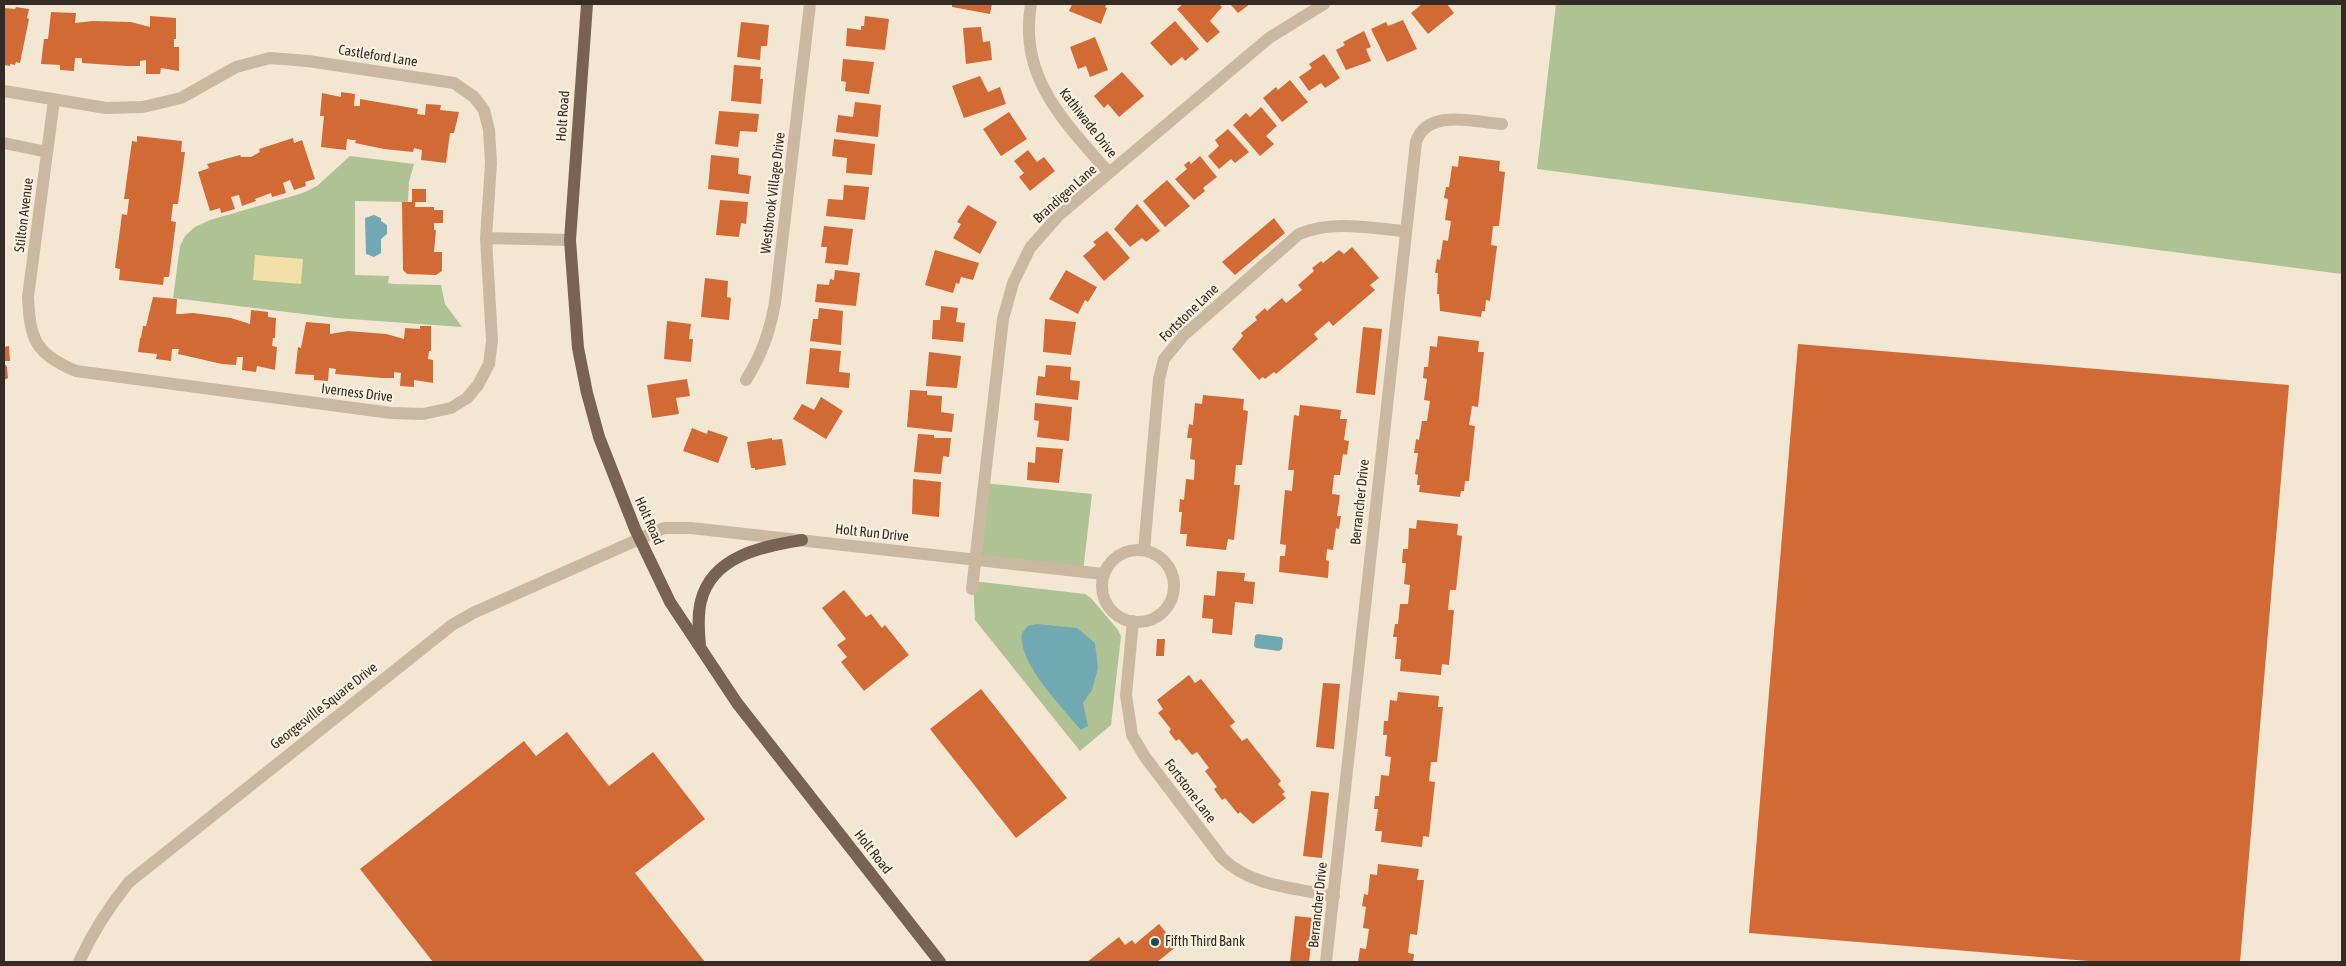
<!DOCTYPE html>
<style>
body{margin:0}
#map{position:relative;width:2346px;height:966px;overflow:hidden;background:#f3e7d4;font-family:"Asap Condensed",sans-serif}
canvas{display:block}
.frame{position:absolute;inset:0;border:5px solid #342b24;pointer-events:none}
</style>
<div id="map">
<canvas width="2346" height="966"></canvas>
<div class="frame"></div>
</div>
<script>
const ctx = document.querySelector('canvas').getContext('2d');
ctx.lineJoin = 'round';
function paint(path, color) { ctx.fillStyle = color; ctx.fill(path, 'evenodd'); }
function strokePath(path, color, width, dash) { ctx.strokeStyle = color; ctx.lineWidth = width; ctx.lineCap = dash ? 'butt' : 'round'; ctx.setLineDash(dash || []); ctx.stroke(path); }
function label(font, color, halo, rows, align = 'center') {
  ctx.font = font + ' "Asap Condensed",sans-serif'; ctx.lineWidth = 4.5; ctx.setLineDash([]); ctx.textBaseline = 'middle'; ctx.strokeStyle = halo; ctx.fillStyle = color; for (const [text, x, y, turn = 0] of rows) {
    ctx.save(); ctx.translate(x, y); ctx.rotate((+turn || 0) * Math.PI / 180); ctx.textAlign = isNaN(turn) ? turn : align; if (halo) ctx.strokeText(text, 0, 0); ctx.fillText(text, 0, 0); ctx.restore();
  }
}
paint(new Path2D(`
 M 1556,4 L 2342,4 L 2342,274 L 1537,169 Z
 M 350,156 L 414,164 L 409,182 L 408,202 L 355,201 L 355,275 L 389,276 L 388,283 L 393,284 L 441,285 L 445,304 L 462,327 L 336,318 L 173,298 L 180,246 L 185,236 L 195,227 L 210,220 L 303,193 L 317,186 Z
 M 984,483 L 1092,494 L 1083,572 L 975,560 Z
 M 973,581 L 1085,594 L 1091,598 L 1118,630 L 1121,636 L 1111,725 L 1080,751 L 975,620 Z`), '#aec294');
paint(new Path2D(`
 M 255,255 L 303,259 L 301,284 L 253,280 Z`), '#f2e0a7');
paint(new Path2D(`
 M 374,215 L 381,218 L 381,221 L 387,225 L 387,234 L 381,239 L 381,253 L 374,257 L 366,254 L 365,218 Z
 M 1037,624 L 1077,628 L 1095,643 L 1098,668 L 1092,690 L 1083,703 L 1088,726 L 1081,730 C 1063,708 1017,662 1022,633 L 1028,626 Z
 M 1257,634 L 1281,637 L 1283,639 L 1282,649 L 1279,651 L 1256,648 L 1254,646 L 1255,636 Z`), '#71a9b2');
paint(new Path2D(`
 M 952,4 L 992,4 L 990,14 L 952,7 Z
 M 1072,4 L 1107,4 L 1105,7 L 1107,8 L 1101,24 L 1069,11 Z
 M 1183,4 L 1219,4 L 1222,7 L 1210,21 L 1220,32 L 1207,43 L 1177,9 Z
 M 1230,4 L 1250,4 L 1238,13 Z
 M 1422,4 L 1447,4 L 1454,13 L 1428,34 L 1411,13 Z
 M 16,7 L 29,9 L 27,18 L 29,19 L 20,63 L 16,62 L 15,65 L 10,64 L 10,66 L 4,65 L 4,8 L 15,9 Z
 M 51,12 L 76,13 L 75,23 L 93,21 L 131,22 L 150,27 L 150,16 L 176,18 L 176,39 L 174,39 L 174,47 L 179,47 L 179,71 L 161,68 L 160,74 L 146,74 L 146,60 L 140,61 L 140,66 L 126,66 L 82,63 L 82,58 L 75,58 L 74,71 L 60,70 L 60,65 L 41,64 L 44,39 L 48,39 Z
 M 865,16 L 889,19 L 885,50 L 846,46 L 847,28 L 861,30 L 861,26 L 864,26 Z
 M 1403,20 L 1417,49 L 1387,62 L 1371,29 L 1386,22 L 1388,26 Z
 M 1175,21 L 1199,49 L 1185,61 L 1182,57 L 1171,66 L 1150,43 Z
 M 741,22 L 769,25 L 767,46 L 761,46 L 760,60 L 737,57 Z
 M 981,27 L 983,42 L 990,41 L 992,60 L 966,64 L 963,28 Z
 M 1364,31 L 1371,47 L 1366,49 L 1371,61 L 1346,70 L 1336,50 L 1345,45 L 1343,42 Z
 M 1095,37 L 1108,70 L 1090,77 L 1086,66 L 1078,69 L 1070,47 Z
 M 1324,54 L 1340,78 L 1325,88 L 1321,83 L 1309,91 L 1299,77 L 1312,68 L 1309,64 Z
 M 843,59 L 874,62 L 869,94 L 845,91 L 846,82 L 841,81 Z
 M 734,65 L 761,67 L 760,79 L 763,79 L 761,104 L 731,101 Z
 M 1122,72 L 1144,96 L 1119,117 L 1108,104 L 1104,108 L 1094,96 Z
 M 980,76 L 988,92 L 1000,87 L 1006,104 L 964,118 L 952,86 Z
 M 1290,80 L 1308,102 L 1282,122 L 1263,98 L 1276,87 L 1278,90 Z
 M 341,92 L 355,94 L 354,106 L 360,106 L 360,99 L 418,109 L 417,114 L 425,115 L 426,104 L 441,105 L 440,110 L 459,112 L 454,133 L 450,133 L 446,163 L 421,160 L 422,150 L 414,148 L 413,152 L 384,149 L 355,143 L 356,140 L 352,140 L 347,139 L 346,150 L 321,147 L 324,116 L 320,116 L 322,93 L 341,97 Z
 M 855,102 L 881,105 L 878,137 L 836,132 L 838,115 L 853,117 Z
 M 1261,107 L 1277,126 L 1266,136 L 1274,144 L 1260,156 L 1233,125 L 1246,113 L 1250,117 Z
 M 719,111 L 759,114 L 757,132 L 740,131 L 738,147 L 715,144 Z
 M 1009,112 L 1027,139 L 1001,156 L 983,129 Z
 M 1228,129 L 1249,152 L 1235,163 L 1231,159 L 1219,169 L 1208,156 L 1219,146 L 1215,140 Z
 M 137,136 L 182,141 L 181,152 L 185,152 L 178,204 L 173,204 L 171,221 L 176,222 L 169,277 L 164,277 L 163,285 L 119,280 L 120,269 L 115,268 L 122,214 L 127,215 L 129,199 L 124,199 L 132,141 L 137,142 Z
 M 293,138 L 294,143 L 302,140 L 315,179 L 305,182 L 306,186 L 294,190 L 290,180 L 283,183 L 286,193 L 272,197 L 271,193 L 255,199 L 256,201 L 242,206 L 239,195 L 231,197 L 235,209 L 221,213 L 220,208 L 210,211 L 198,172 L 209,168 L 207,164 L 240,155 L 241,157 L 251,157 L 260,152 L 259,149 Z
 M 834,139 L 875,144 L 872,175 L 846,173 L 847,158 L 832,156 Z
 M 1028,150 L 1037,162 L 1044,157 L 1055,171 L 1030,191 L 1019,177 L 1024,173 L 1014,161 Z
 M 711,155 L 739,158 L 738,174 L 751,176 L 749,194 L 708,189 Z
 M 1200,156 L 1217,177 L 1203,188 L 1205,191 L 1194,200 L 1175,179 L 1187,169 L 1184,165 L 1189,161 L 1191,164 Z
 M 1459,156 L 1500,161 L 1499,171 L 1505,172 L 1499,226 L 1493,226 L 1491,245 L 1497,246 L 1490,301 L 1486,300 L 1485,311 L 1482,311 L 1481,317 L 1440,311 L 1439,294 L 1437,294 L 1438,273 L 1435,273 L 1437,259 L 1440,260 L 1443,240 L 1448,241 L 1451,221 L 1445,220 L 1448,199 L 1444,198 L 1446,187 L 1449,187 L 1452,166 L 1458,167 Z
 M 1167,180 L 1190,206 L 1165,227 L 1143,201 Z
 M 844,185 L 869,187 L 865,220 L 826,216 L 828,199 L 843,200 Z
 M 412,189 L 426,189 L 426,202 L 415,202 L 415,207 L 434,207 L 434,210 L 443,210 L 443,223 L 434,223 L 434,230 L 436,230 L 434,252 L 442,252 L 442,271 L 436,275 L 407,274 L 403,270 L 402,202 L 412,202 Z
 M 720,200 L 748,202 L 746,224 L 741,223 L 739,237 L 716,235 Z
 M 1137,204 L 1160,231 L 1146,242 L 1142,238 L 1130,247 L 1114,229 Z
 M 968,205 L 997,222 L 980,254 L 953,238 L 961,224 L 957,222 Z
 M 1274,218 L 1285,233 L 1235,275 L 1222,262 Z
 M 824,226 L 853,229 L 848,265 L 825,263 L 827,247 L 821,247 Z
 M 1107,231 L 1130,258 L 1104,281 L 1083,256 L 1096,245 L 1093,242 Z
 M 1352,247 L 1379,278 L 1370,285 L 1375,290 L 1333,326 L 1329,321 L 1314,334 L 1318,339 L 1276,374 L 1274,372 L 1265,379 L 1263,377 L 1259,380 L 1232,349 L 1243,336 L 1241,333 L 1257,320 L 1255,317 L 1265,308 L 1267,311 L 1282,298 L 1286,303 L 1302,290 L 1298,285 L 1314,271 L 1312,268 L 1321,261 L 1323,263 L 1339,250 L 1344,254 Z
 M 935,250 L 979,263 L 973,280 L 961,277 L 959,284 L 956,283 L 953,293 L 925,285 Z
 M 835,270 L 860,273 L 856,306 L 815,302 L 817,284 L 829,285 L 830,279 L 834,280 Z
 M 1066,270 L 1097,287 L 1088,302 L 1085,300 L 1078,314 L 1049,299 Z
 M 705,278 L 728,281 L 727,297 L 731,298 L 729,320 L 701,317 Z
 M 153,297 L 177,299 L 176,314 L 180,314 L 193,313 L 231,318 L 250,324 L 251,310 L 268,312 L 268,317 L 276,318 L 275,338 L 273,338 L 272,346 L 277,347 L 275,370 L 257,366 L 256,372 L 242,370 L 243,357 L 237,357 L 236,365 L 222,364 L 178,354 L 179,349 L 172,349 L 171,361 L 156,359 L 157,354 L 138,352 L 140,338 L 141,338 L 143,326 L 146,326 Z
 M 941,306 L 958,308 L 956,322 L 965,323 L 963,342 L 932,339 L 933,320 L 940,320 Z
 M 819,308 L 843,311 L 841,345 L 810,341 L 813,319 L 818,319 Z
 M 1045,319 L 1076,322 L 1071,355 L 1043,352 Z
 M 667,321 L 691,324 L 689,339 L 693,339 L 691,362 L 664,359 Z
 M 306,322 L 330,324 L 330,334 L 348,331 L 386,334 L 404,339 L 405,328 L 420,329 L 420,326 L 431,326 L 431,351 L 429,351 L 428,359 L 433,360 L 433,383 L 414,380 L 414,387 L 400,386 L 401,373 L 394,372 L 394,378 L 382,378 L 335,374 L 336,369 L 329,368 L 328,381 L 314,380 L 314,375 L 295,374 L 298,347 L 301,348 Z
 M 1363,327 L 1382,329 L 1375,395 L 1356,393 Z
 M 1438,336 L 1479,341 L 1478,352 L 1484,352 L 1478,407 L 1472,406 L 1469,425 L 1475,426 L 1469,481 L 1465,481 L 1464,491 L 1461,491 L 1460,497 L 1419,492 L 1420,485 L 1417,485 L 1418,475 L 1415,474 L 1418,453 L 1414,453 L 1416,439 L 1419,440 L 1422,421 L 1427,421 L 1430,401 L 1424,400 L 1427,379 L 1423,378 L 1424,367 L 1428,367 L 1430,346 L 1437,347 Z
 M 1798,344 L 2289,385 L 2240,962 L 2100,962 L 1749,933 Z
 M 9,346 L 10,361 L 4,361 L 4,347 Z
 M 810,348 L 841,351 L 839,372 L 850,373 L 849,388 L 806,384 Z
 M 929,352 L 961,356 L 957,388 L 926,386 Z
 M 4,363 L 7,367 L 8,378 L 4,380 Z
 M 1046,365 L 1071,367 L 1070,380 L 1080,381 L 1078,400 L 1036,395 L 1038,376 L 1045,377 Z
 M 687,379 L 690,396 L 676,398 L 679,414 L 652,418 L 647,385 Z
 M 910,390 L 927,391 L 927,395 L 942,396 L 941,412 L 954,414 L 952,432 L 907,427 Z
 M 1203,395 L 1244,399 L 1243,410 L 1248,411 L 1242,465 L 1236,465 L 1234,485 L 1240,485 L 1234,540 L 1228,539 L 1226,550 L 1186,546 L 1187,534 L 1180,534 L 1182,512 L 1179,512 L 1180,499 L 1184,500 L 1186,479 L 1194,480 L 1195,460 L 1190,459 L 1192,438 L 1187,438 L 1189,424 L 1193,425 L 1195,403 L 1202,404 Z
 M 821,397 L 843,411 L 826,439 L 793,419 L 802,404 L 814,410 Z
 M 1035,403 L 1072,407 L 1069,441 L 1037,437 L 1039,421 L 1034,420 Z
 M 1300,405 L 1341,410 L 1340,419 L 1347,419 L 1344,440 L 1349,441 L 1347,455 L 1343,454 L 1340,475 L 1334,475 L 1332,494 L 1340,495 L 1337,516 L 1341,516 L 1339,529 L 1336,528 L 1333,550 L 1327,549 L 1326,560 L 1329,561 L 1328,578 L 1279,572 L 1280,556 L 1285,556 L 1286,545 L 1280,544 L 1285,490 L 1292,491 L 1294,470 L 1288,470 L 1294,415 L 1299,416 Z
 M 692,428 L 707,434 L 708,430 L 728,437 L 718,463 L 683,451 Z
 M 918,434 L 934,435 L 934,438 L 951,438 L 949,457 L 943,456 L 941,474 L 914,472 Z
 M 772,438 L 772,440 L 782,439 L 786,465 L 755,470 L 755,468 L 751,468 L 747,442 Z
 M 1036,447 L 1063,449 L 1059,483 L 1027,480 L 1028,462 L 1035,463 Z
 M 913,479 L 941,482 L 939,517 L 912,514 Z
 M 1417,520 L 1458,524 L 1457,535 L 1462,536 L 1456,590 L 1450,590 L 1448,610 L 1454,610 L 1449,665 L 1442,664 L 1441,675 L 1400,671 L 1401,659 L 1395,659 L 1397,637 L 1393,637 L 1395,624 L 1398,624 L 1400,604 L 1408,604 L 1410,585 L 1404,584 L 1406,563 L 1402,563 L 1403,549 L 1408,549 L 1409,528 L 1416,529 Z
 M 1217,571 L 1245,573 L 1244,581 L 1255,582 L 1253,604 L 1235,602 L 1232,635 L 1212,633 L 1213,619 L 1202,618 L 1204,595 L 1215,596 Z
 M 844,590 L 866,617 L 871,614 L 882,628 L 885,625 L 909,655 L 864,691 L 841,662 L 847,657 L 837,645 L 846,639 L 822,608 Z
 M 1157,639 L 1165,639 L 1164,656 L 1156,656 Z
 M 1189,675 L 1195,683 L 1201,679 L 1235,722 L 1230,726 L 1242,741 L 1247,738 L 1281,781 L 1278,784 L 1285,792 L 1282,794 L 1286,798 L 1253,824 L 1240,812 L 1238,814 L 1225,798 L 1222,800 L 1214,789 L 1217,787 L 1205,771 L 1209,768 L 1197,752 L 1192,755 L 1179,739 L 1176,741 L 1169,732 L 1171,729 L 1158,713 L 1163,709 L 1157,700 Z
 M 1323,683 L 1340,684 L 1334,749 L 1316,747 Z
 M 981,689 L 1067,798 L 1016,838 L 930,729 Z
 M 1398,692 L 1439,696 L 1438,707 L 1443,707 L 1437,762 L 1431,762 L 1429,781 L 1435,782 L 1429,837 L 1423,836 L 1422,847 L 1381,842 L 1382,831 L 1375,831 L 1378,809 L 1374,809 L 1375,796 L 1379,796 L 1381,775 L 1389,776 L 1391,757 L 1385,756 L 1387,735 L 1383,735 L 1384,721 L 1388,721 L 1390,700 L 1397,701 Z
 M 567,732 L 609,786 L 653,752 L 705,819 L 635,873 L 705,962 L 433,962 L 360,869 L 524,741 L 536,756 Z
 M 1311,791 L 1329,793 L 1322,858 L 1303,856 Z
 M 1378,864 L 1419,869 L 1417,880 L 1424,880 L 1417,935 L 1410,934 L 1408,953 L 1414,954 L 1413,962 L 1358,962 L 1360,948 L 1366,949 L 1369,929 L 1363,928 L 1366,907 L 1362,906 L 1364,894 L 1368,895 L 1370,874 L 1377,875 Z
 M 1295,916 L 1314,918 L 1309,962 L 1290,962 Z
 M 1159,924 L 1177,946 L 1157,962 L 1087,962 L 1119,937 L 1125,945 L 1132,940 L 1135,944 Z`), '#d16a34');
strokePath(new Path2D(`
 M 1031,4 C 1018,78 1065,122 1109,173
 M 4,91 L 106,108 L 143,107 L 181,98 L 236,67 L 270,58 L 308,61 L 454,83 L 474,97 L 484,110 L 489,130 L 491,163 L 486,238 L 492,341 L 489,364 L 478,385 L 467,398 L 451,408 L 423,414 L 391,413 L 76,371 C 35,354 30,339 28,297 L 54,100
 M 4,143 L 47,152
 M 486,238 L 570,240
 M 746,380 C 762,354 769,334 775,303 L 810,4
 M 1144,550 L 1159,379 L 1164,359 L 1184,335 L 1299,234 C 1333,220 1369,228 1405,231
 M1102 586a36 36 0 1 1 72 0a36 36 0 1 1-72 0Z
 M 972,589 L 1003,319 L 1013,283 L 1030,248 L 1058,216 L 1269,38 L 1324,4
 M 1133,621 L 1126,695 L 1132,735 L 1145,757 L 1222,858 C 1252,887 1295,888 1334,896
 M 79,962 C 92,933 109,907 129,882 L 452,625 L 473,613 L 664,528 L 691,528 L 1103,574
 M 1326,962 L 1416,142 C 1427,108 1474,122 1502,124`), '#cbb8a0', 12);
strokePath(new Path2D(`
 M 587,4 L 570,240 L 578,348 L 587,393 L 599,437 L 635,529 L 670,602 L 737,703 L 940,962
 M 700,647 C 699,632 697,616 701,601 C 712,556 763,546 802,540`), '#786353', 12);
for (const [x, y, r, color] of [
 [1155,942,5,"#164e59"]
]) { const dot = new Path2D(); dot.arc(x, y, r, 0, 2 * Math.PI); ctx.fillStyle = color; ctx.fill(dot); strokePath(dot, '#faf1e1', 2); }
label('14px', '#342b24', '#faf1e1', [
 ["Castleford Lane",378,56,9],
 ["Holt Road",563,116,-86],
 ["Kathiwade Drive",1088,123,52],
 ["Westbrook Village Drive",773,193,-83],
 ["Brandigen Lane",1065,194,-42],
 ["Stilton Avenue",24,215,-83],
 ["Fortstone Lane",1189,313,-44],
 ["Iverness Drive",357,393,7],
 ["Berrancher Drive",1360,502,-84],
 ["Holt Road",649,521,66],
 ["Holt Run Drive",872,533,6],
 ["Georgesville Square Drive",324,706,-38],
 ["Fortstone Lane",1190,791,53],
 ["Holt Road",873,852,52],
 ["Berrancher Drive",1318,905,-84]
]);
label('14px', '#342b24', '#faf1e1', [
 ["Fifth Third Bank",1165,942]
], 'left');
</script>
